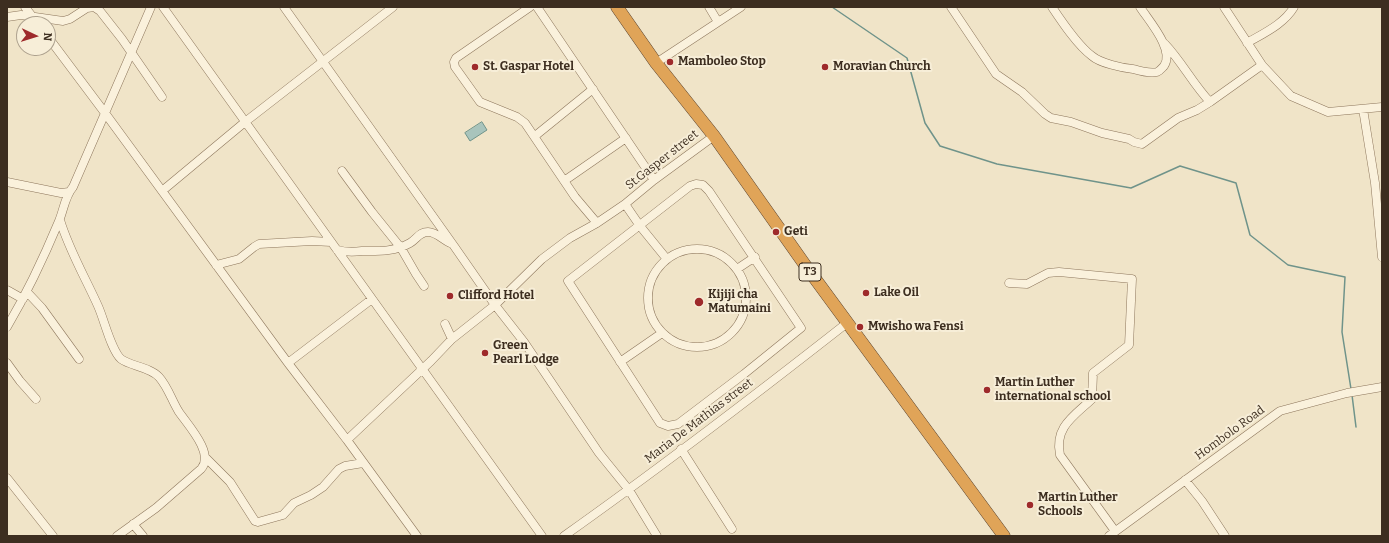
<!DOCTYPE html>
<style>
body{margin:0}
#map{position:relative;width:1389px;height:543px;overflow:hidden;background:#f0e4c8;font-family:Bitter,serif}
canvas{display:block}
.frame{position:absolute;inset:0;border:8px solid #3d2e20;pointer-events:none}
.north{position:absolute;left:16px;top:16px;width:40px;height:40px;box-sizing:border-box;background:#f7eed8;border:1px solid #ada18e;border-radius:50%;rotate:94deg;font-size:11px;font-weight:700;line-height:16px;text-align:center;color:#3d2e20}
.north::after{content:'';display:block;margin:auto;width:14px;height:18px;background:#9e2a2b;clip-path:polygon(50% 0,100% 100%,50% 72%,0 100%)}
</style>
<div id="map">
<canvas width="1389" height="543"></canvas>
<div class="frame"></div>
<div class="north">N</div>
</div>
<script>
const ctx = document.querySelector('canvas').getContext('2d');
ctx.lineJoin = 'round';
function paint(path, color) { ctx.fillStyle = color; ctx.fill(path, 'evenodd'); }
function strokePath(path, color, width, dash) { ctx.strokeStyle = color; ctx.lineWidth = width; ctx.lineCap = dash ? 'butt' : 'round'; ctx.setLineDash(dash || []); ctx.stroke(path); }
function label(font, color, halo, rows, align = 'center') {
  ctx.font = font + ' Bitter,serif'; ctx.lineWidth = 4; ctx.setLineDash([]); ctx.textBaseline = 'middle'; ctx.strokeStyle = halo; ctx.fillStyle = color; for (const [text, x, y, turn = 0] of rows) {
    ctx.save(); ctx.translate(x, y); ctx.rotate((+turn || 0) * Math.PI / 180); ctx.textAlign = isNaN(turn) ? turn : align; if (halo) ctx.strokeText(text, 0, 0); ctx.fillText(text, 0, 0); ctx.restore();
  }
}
const water = new Path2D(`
 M 482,122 L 487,130 L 470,141 L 465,133 Z`);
paint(water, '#a9c4bc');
strokePath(water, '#6f938a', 1);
strokePath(new Path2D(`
 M 832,7 L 907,58 L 925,123 L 940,146 L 997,164 L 1131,188 L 1180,166 L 1236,183 L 1250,235 L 1288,265 L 1345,277 L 1342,332 L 1351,389
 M 1352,395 L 1356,427`), '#6f938a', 1.5);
const minor = new Path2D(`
 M 25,7 L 38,24
 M 163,7 L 542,536
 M 284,7 L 454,246 L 495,305 L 524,342 L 599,453 L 629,490 L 657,536
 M 530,7 L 456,58 L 454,62 L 455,67 L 480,102 L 517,117 L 525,123 L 575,197 L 597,223
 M 537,7 L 654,180
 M 709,7 L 718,22
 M 951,7 L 996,74 L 1022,92 L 1045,114 L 1051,118 L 1071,122 L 1102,133 L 1129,139 L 1134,142 L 1142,144 L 1178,118 L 1197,110 L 1210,102 L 1262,65
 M 1052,7 C 1062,22 1078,46 1092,56 C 1100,63 1122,68 1133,69 C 1140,71 1150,74 1157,72 C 1160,71 1162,68 1164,66 C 1175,50 1149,21 1140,7
 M 1224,7 L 1262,65 L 1291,96 L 1328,112 L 1382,107
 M 7,17 L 21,15 L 63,21 L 70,19 L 87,8 L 94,7 L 100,11 L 122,39 L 162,97
 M 48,37 L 105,113 L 288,363 L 347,440 L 417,536
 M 1247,43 C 1264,33 1284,24 1294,7
 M 1165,44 C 1182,62 1193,84 1210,102
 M 656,63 L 741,7
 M 1363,109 L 1375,183 L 1382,257
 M 535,136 L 593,89
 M 342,171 L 372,212 L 401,248 L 416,274 L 424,286
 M 564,181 L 626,138
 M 7,182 L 61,193 L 69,192
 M 696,184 L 703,185 L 709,191 L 801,328 L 744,374 L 678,424 L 668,426 L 660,423 L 568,281 L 690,186 Z
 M 162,191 L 245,122 L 393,7
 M 625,204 L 640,226 L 666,258
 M 60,220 C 69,250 85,277 98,306 C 104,319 111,350 121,359 C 130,366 150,367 159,377 C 168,387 172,401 179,412 C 188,425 215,454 201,469 L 156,508 L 117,536
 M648 298a49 49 0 1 1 98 0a49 49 0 1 1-98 0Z
 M 337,250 C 345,252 354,252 362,251 C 379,251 394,252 410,243 C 417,239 419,232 428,232 C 436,232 442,239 450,243
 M 216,265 L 239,259 L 254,247 L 259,244 L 312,241 L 331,242
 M 737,269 L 755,257
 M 1009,283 L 1027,284 L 1048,273 L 1059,272 L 1132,279 L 1129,345 L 1093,373 L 1092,399 C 1074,416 1054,427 1060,455 L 1115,531
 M 7,290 L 23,299
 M 27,292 L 42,308 L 79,359
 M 445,324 L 452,339
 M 7,327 C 27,293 44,257 59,221 C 64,209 65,196 73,187 L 151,7
 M 620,362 L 662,333
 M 7,363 L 20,381 L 36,399
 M 288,363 L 372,299
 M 347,440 L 431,361 L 452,339 L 495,305 L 542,259 L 570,238 L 597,223 L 625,204 L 654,180 L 714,136
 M 681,449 L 732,529
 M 205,457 L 230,482 L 255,521 L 258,522 L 283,515 L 294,503 L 311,495 L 323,487 L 339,469 L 345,466 L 363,463
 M 7,478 L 53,536
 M 1185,480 L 1202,501 L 1225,536
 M 133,524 L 143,536
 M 564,536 C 660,468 754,396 847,323
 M 1109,536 L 1280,411 L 1347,393 L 1382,387`);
const highway = new Path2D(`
 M 617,7 L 656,63 L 714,136 L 805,265 L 1004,536`);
strokePath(minor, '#8d765c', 9);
strokePath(highway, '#5b4430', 13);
strokePath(minor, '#faf1dc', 8);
strokePath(highway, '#e0a458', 12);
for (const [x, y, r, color] of [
 [670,62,4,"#9e2a2b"],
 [475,67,4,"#9e2a2b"],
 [825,67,4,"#9e2a2b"],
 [776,232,4,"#9e2a2b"],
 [866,293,4,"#9e2a2b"],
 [450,296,4,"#9e2a2b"],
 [699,302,5,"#9e2a2b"],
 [860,327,4,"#9e2a2b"],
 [485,353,4,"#9e2a2b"],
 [987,390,4,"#9e2a2b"],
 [1030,505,4,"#9e2a2b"]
]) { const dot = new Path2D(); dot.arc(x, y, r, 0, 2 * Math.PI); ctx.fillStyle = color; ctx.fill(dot); strokePath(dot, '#f7eed8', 1.5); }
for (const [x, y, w] of [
 [810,272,22]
]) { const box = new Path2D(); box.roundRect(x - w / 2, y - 9, w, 18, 3); ctx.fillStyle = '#f7eed8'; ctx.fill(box); strokePath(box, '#3d2e20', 1); }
label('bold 11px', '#3d2e20', null, [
 ["T3",810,272]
]);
label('bold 12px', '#3d2e20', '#f7eed8', [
 ["Mamboleo Stop",678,62],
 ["St. Gaspar Hotel",483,67],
 ["Moravian Church",833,67],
 ["Geti",784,232],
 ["Lake Oil",874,293],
 ["Kijiji cha",708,295],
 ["Matumaini",708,309],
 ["Clifford Hotel",458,296],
 ["Mwisho wa Fensi",868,327],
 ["Green",493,346],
 ["Pearl Lodge",493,360],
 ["Martin Luther",995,383],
 ["international school",995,397],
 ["Martin Luther",1038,498],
 ["Schools",1038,512]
], 'left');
label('12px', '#3d2e20', '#f7eed8', [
 ["St.Gasper street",662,160,-38],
 ["Maria De Mathias street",699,421,-37],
 ["Hombolo Road",1230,433,-36]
]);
</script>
